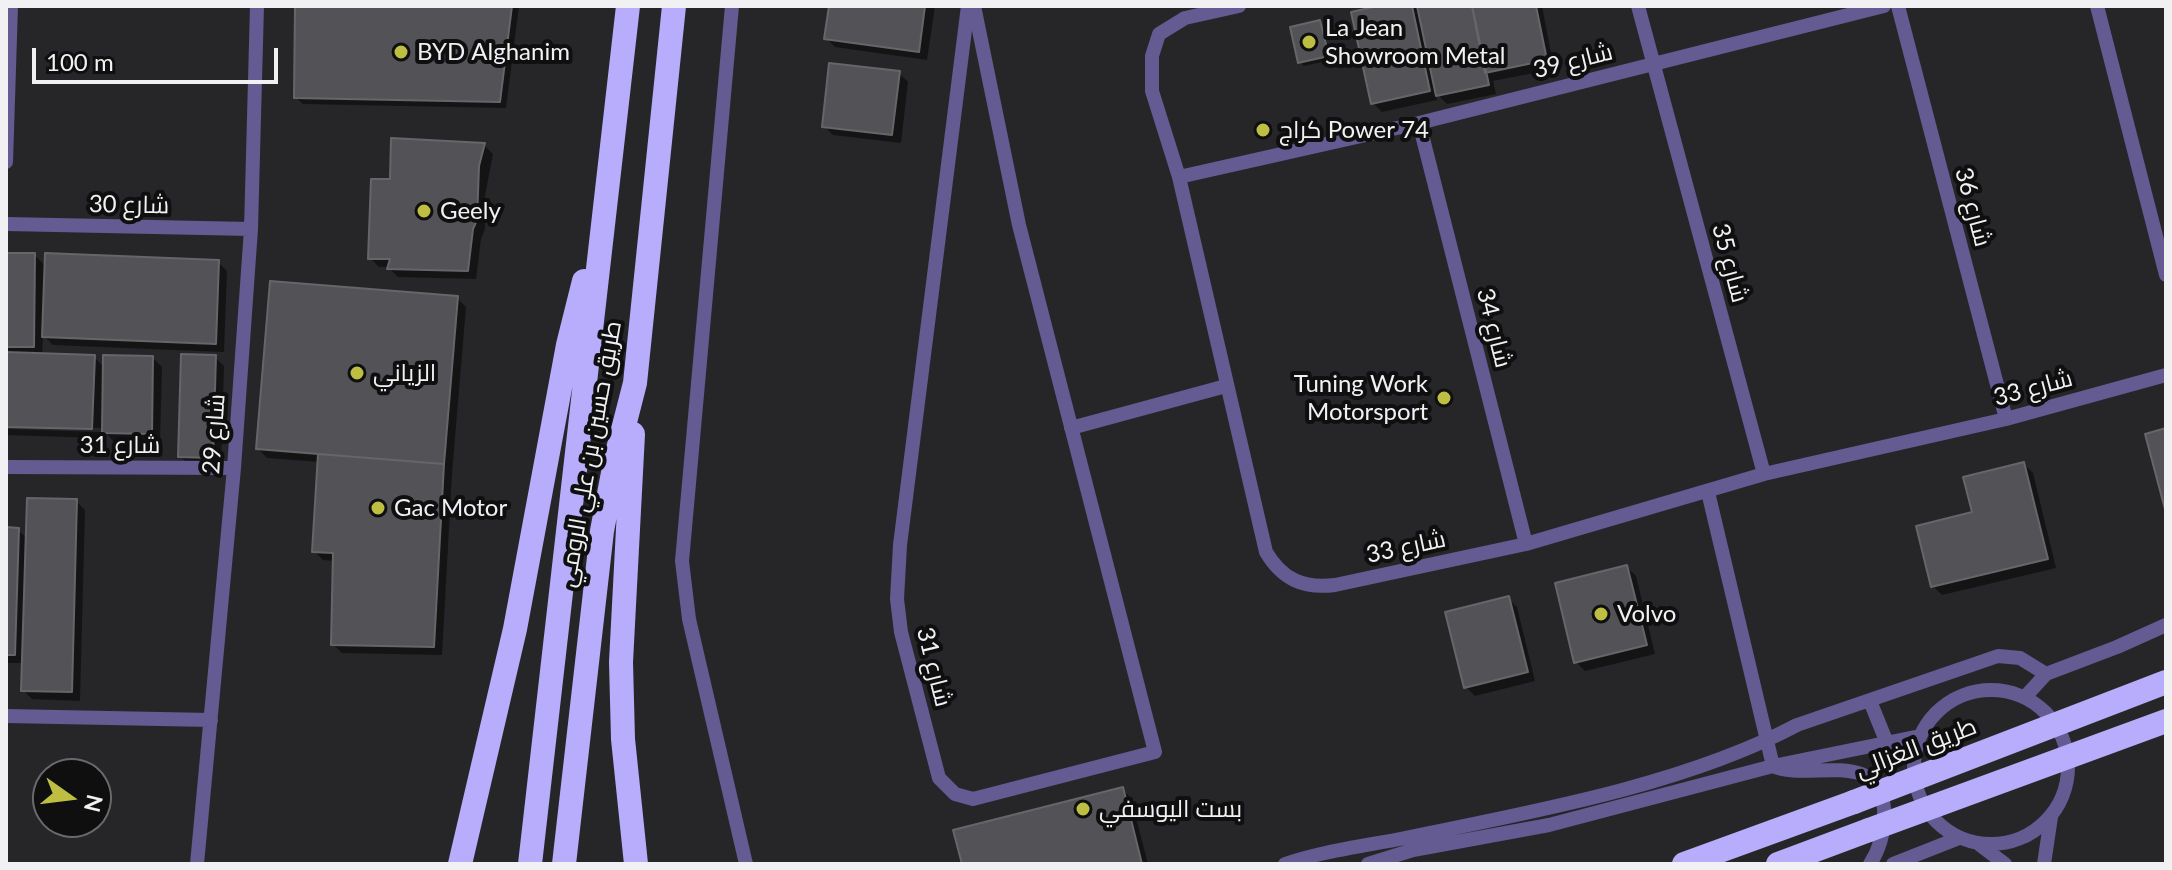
<!DOCTYPE html>
<meta charset="utf-8">
<style>
body{margin:0}
#map{position:relative;width:2172px;height:870px;overflow:hidden;background:#262629;font-family:Lato,sans-serif}
canvas{display:block}
.frame{position:absolute;inset:0;border:8px solid #f1f1f3;pointer-events:none}
.north{position:absolute;left:32px;top:758px;width:80px;height:80px;box-sizing:border-box;background:#0f0f10;border:2px solid #69696b;border-radius:50%;rotate:104deg;font-size:22px;font-weight:700;line-height:32px;text-align:center;color:#f1f1f3}
.north::after{content:'';display:block;margin:auto;width:28px;height:36px;background:#bebf42;clip-path:polygon(50% 0,100% 100%,50% 72%,0 100%)}
.scale{position:absolute;left:32px;top:48px;width:246px;height:36px;box-sizing:border-box;border:4px solid #f1f1f3;border-top:0;padding-left:10px;font-size:24px;line-height:28px;white-space:nowrap;color:#f1f1f3;-webkit-text-stroke:6px #0f0f10;paint-order:stroke}
</style>
<div id="map">
<canvas width="2172" height="870"></canvas>
<div class="frame"></div>
<div class="north">N</div>
<div class="scale">100 m</div>
</div>
<script>
const ctx = document.querySelector('canvas').getContext('2d');
ctx.lineJoin = 'round';
function paint(path, color) { ctx.fillStyle = color; ctx.fill(path, 'evenodd'); }
function strokePath(path, color, width, dash) { ctx.strokeStyle = color; ctx.lineWidth = width; ctx.lineCap = dash ? 'butt' : 'round'; ctx.setLineDash(dash || []); ctx.stroke(path); }
function label(font, color, halo, rows, align = 'center') {
  ctx.font = font + ' Lato,Cairo,sans-serif'; ctx.lineWidth = 8; ctx.setLineDash([]); ctx.textBaseline = 'middle'; ctx.strokeStyle = halo; ctx.fillStyle = color; for (const [text, x, y, turn = 0] of rows) {
    ctx.save(); ctx.translate(x, y); ctx.rotate((+turn || 0) * Math.PI / 180); ctx.textAlign = isNaN(turn) ? turn : align; if (halo) ctx.strokeText(text, 0, 0); ctx.fillText(text, 0, 0); ctx.restore();
  }
}
paint(new Path2D(`
 M 297,6 L 519,6 L 506,108 L 303,104 L 296,98 Z
 M 831,6 L 935,6 L 927,60 L 835,47 L 826,38 Z
 M 1387,6 L 1414,6 L 1421,13 L 1419,6 L 1542,6 L 1554,69 L 1493,81 L 1496,94 L 1447,104 L 1436,93 L 1437,100 L 1382,112 L 1373,103 Z
 M 1320,23 L 1324,27 L 1331,60 L 1304,66 L 1300,62 Z
 M 899,73 L 908,82 L 901,143 L 833,135 L 824,126 Z
 M 484,145 L 493,154 L 485,196 L 485,229 L 481,239 L 476,279 L 398,277 L 388,267 L 379,267 L 370,258 Z
 M 6,255 L 34,255 L 47,267 L 218,262 L 227,271 L 224,352 L 53,345 L 43,335 L 42,355 L 94,357 L 105,368 L 153,358 L 162,367 L 160,442 L 113,441 L 102,428 L 6,425 Z
 M 457,298 L 466,307 L 452,474 L 442,655 L 342,653 L 333,644 L 335,561 L 323,560 L 314,551 L 320,462 L 267,458 L 258,449 Z
 M 215,357 L 224,366 L 221,466 L 189,465 L 180,456 Z
 M 6,429 L 101,432 L 100,438 L 6,435 Z
 M 2024,464 L 2033,473 L 2056,568 L 1942,595 L 1933,586 L 1974,514 Z
 M 76,501 L 85,510 L 80,701 L 32,699 L 23,690 L 24,663 L 6,663 L 6,529 L 18,530 L 28,539 Z
 M 1627,567 L 1636,576 L 1655,654 L 1585,671 L 1576,662 Z
 M 1508,598 L 1517,607 L 1535,681 L 1475,696 L 1466,687 Z
 M 1122,789 L 1131,798 L 1148,864 L 964,864 Z`), '#0007');
const building = new Path2D(`
 M 295,6 L 512,6 L 500,102 L 294,98 Z
 M 829,6 L 925,6 L 919,52 L 824,39 Z
 M 1378,6 L 1412,6 L 1430,91 L 1371,104 L 1351,12 Z
 M 1417,6 L 1472,6 L 1489,85 L 1436,96 Z
 M 1472,6 L 1536,6 L 1547,60 L 1485,73 Z
 M 1320,20 L 1329,56 L 1298,63 L 1290,27 Z
 M 829,63 L 900,71 L 892,135 L 822,127 Z
 M 391,138 L 485,143 L 479,166 L 477,220 L 473,229 L 468,271 L 387,269 L 390,259 L 368,259 L 371,179 L 390,179 Z
 M 6,253 L 35,253 L 34,347 L 6,347 Z
 M 45,253 L 219,260 L 216,344 L 42,337 Z
 M 270,281 L 458,296 L 444,464 L 256,449 Z
 M 6,352 L 95,355 L 92,429 L 6,427 Z
 M 181,354 L 216,355 L 213,458 L 178,457 Z
 M 103,355 L 153,356 L 152,434 L 102,433 Z
 M 2166,428 L 2166,513 L 2145,434 Z
 M 318,454 L 444,464 L 434,647 L 331,645 L 333,553 L 312,552 Z
 M 2024,462 L 2048,559 L 1931,587 L 1916,526 L 1972,512 L 1963,477 Z
 M 27,498 L 77,499 L 72,692 L 21,691 Z
 M 6,527 L 19,528 L 15,655 L 6,655 Z
 M 1627,565 L 1647,645 L 1574,663 L 1555,583 Z
 M 1509,596 L 1528,672 L 1464,688 L 1445,612 Z
 M 1123,787 L 1142,864 L 962,864 L 953,830 Z`);
paint(building, '#535256');
strokePath(building, '#666669', 2);
strokePath(new Path2D(`
 M 732,6 L 682,561 L 689,619 L 746,864
 M 968,6 L 900,545 L 897,599 L 901,632 L 939,778 L 955,794 L 973,799 L 1155,752 L 1019,225 L 974,6
 M 1239,6 L 1185,18 L 1159,34 L 1152,56 L 1152,91 L 1179,177 L 1266,552 C 1282,579 1303,589 1335,585 L 1526,544 L 1764,474 L 2006,419 L 2166,375
 M 1638,6 L 1764,474
 M 1898,6 L 2006,419
 M 2097,6 L 2166,275
 M 1419,123 L 1526,544
 M 6,162 L 11,6
 M 1179,177 L 1419,123 L 1884,6
 M 6,224 L 251,229
 M 1071,428 L 1226,386
 M 6,467 L 234,468
 M 1708,492 L 1773,766 C 1806,782 1880,747 1884,809 C 1885,829 1881,847 1870,864
 M1914 767a77 77 0 1 1 154 0a77 77 0 1 1-154 0Z
 M 2025,697 L 2046,674 L 2117,647 L 2166,625
 M 1870,701 L 1887,743
 M 6,716 L 211,720
 M 1980,845 L 2005,864
 M 197,864 L 234,468 L 251,229 L 257,6
 M 1285,864 C 1323,851 1365,846 1405,838 C 1531,812 1684,785 1797,725 L 1998,656 L 2020,658 L 2046,674
 M 1368,864 L 1413,850 L 1549,825 L 1773,766 L 1920,736
 M 1893,864 L 1959,838
 M 2044,864 L 2051,817`), '#635b91', 14);
strokePath(new Path2D(`
 M 633,434 L 621,662 L 623,739 L 636,864
 M 460,864 L 515,629 L 568,345 L 584,281
 M 530,864 L 628,6
 M 564,864 L 602,531 L 616,457 L 635,383 L 674,6
 M 1684,864 L 1854,802
 M 1778,864 L 1869,830`), '#b8adfd', 24);
strokePath(new Path2D(`
 M 1854,802 L 2166,682
 M 1869,830 L 2166,721`), '#b8adfd', 24);
for (const [x, y, r, color] of [
 [1309,42,8,"#bebf42"],
 [401,52,8,"#bebf42"],
 [1263,130,8,"#bebf42"],
 [424,211,8,"#bebf42"],
 [357,373,8,"#bebf42"],
 [1444,398,8,"#bebf42"],
 [378,508,8,"#bebf42"],
 [1601,614,8,"#bebf42"],
 [1083,809,8,"#bebf42"]
]) { const dot = new Path2D(); dot.arc(x, y, r, 0, 2 * Math.PI); ctx.fillStyle = color; ctx.fill(dot); strokePath(dot, '#0f0f10', 3); }
label('24px', '#f1f1f3', '#0f0f10', [
 ["La Jean",1325,28],
 ["Showroom Metal",1325,56],
 ["BYD Alghanim",417,52],
 ["كراج Power 74",1279,130],
 ["Geely",440,211],
 ["الزياني",373,373],
 ["Tuning Work",1428,384,"right"],
 ["Motorsport",1428,412,"right"],
 ["Gac Motor",394,508],
 ["Volvo",1617,614],
 ["بست اليوسفي",1099,809]
], 'left');
label('24px', '#f1f1f3', '#0f0f10', [
 ["شارع 39",1573,61,-14],
 ["شارع 30",129,205,1],
 ["شارع 36",1973,207,75],
 ["شارع 35",1730,263,75],
 ["شارع 34",1494,328,76],
 ["شارع 33",2033,388,-15],
 ["شارع 29",214,434,-86],
 ["شارع 31",120,445],
 ["طريق حسين بن علي الرومي",590,454,-80],
 ["شارع 33",1406,547,-12],
 ["شارع 31",934,667,76],
 ["طريق الغزالي",1916,748,-21]
]);
</script>
